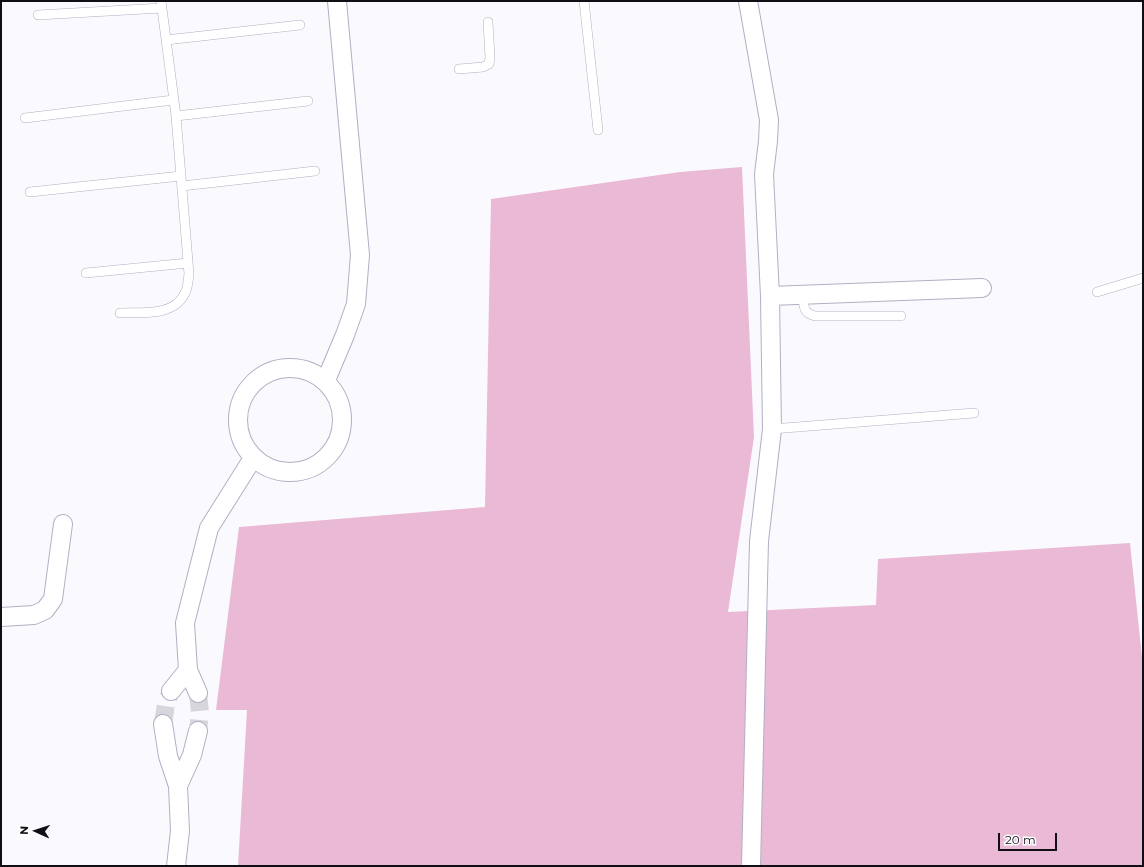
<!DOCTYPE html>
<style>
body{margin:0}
#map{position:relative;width:1144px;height:867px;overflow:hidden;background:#fafafe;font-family:Montserrat,sans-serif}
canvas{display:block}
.frame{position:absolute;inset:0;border:2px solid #0f0f15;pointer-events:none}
.north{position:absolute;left:16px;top:811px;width:40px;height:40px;-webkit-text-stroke:3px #fff;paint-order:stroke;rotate:273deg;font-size:11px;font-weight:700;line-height:16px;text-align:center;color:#0f0f15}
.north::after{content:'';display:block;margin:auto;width:14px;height:18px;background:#0f0f15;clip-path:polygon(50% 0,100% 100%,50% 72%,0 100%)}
.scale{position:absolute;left:998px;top:833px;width:59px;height:18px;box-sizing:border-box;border:2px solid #0f0f15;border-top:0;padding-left:5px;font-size:12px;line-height:14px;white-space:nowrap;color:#0f0f15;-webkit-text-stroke:3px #fff;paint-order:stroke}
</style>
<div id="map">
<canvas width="1144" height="867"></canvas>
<div class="frame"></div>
<div class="north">N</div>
<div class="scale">20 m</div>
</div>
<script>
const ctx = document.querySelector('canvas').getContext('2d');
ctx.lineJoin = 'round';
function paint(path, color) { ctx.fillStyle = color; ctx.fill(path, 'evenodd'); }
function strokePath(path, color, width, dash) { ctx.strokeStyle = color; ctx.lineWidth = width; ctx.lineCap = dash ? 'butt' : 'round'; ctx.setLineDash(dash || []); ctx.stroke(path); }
paint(new Path2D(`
 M 742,167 L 754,437 L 728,612 L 876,605 L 878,559 L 1130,543 L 1143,667 L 1143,865 L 238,866 L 247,710 L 216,710 L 239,527 L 485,507 L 491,199 L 680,172 Z`), '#eab9d6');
strokePath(new Path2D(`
 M 198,693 L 200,712 L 198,731
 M 163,724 L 166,704 L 171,691`), '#d7d7db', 18, [18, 9]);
const service = new Path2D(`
 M 584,1 L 598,130
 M 38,15 L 162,8
 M 166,40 L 300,25
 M 459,69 L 483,67 L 489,64 L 490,58 L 488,22
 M 176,116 L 308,101
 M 25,118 L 173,100
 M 182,186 L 315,171
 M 30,192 L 181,176
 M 86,273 L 188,263
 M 1097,292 L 1143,278
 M 803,296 C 804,307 803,313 815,316 L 901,316
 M 120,313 C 142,312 174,317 185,293 C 188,288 188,280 189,274 L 176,116 L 161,1
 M 772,429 L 974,413`);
const minor = new Path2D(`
 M 748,1 L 769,120 L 768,141 L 764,174 L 770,296 L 772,429 L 759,541 L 751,866
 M 770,296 L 982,288
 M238 420a52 52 0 1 1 104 0a52 52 0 1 1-104 0Z
 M 326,380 L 345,335 L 356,304 L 360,255 L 337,1
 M 1,617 L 34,615 L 45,610 L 53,599 L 63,524
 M 171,691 L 188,670
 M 198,693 L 188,670 L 185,623 L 209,528 L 253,458
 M 163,724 L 168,756 L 178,786 L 180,831 L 176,866
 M 178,786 L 192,755 L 198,731`);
strokePath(service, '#b0b0c4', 10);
strokePath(minor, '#b0b0c4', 20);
strokePath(service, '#fff', 9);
strokePath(minor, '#fff', 18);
</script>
